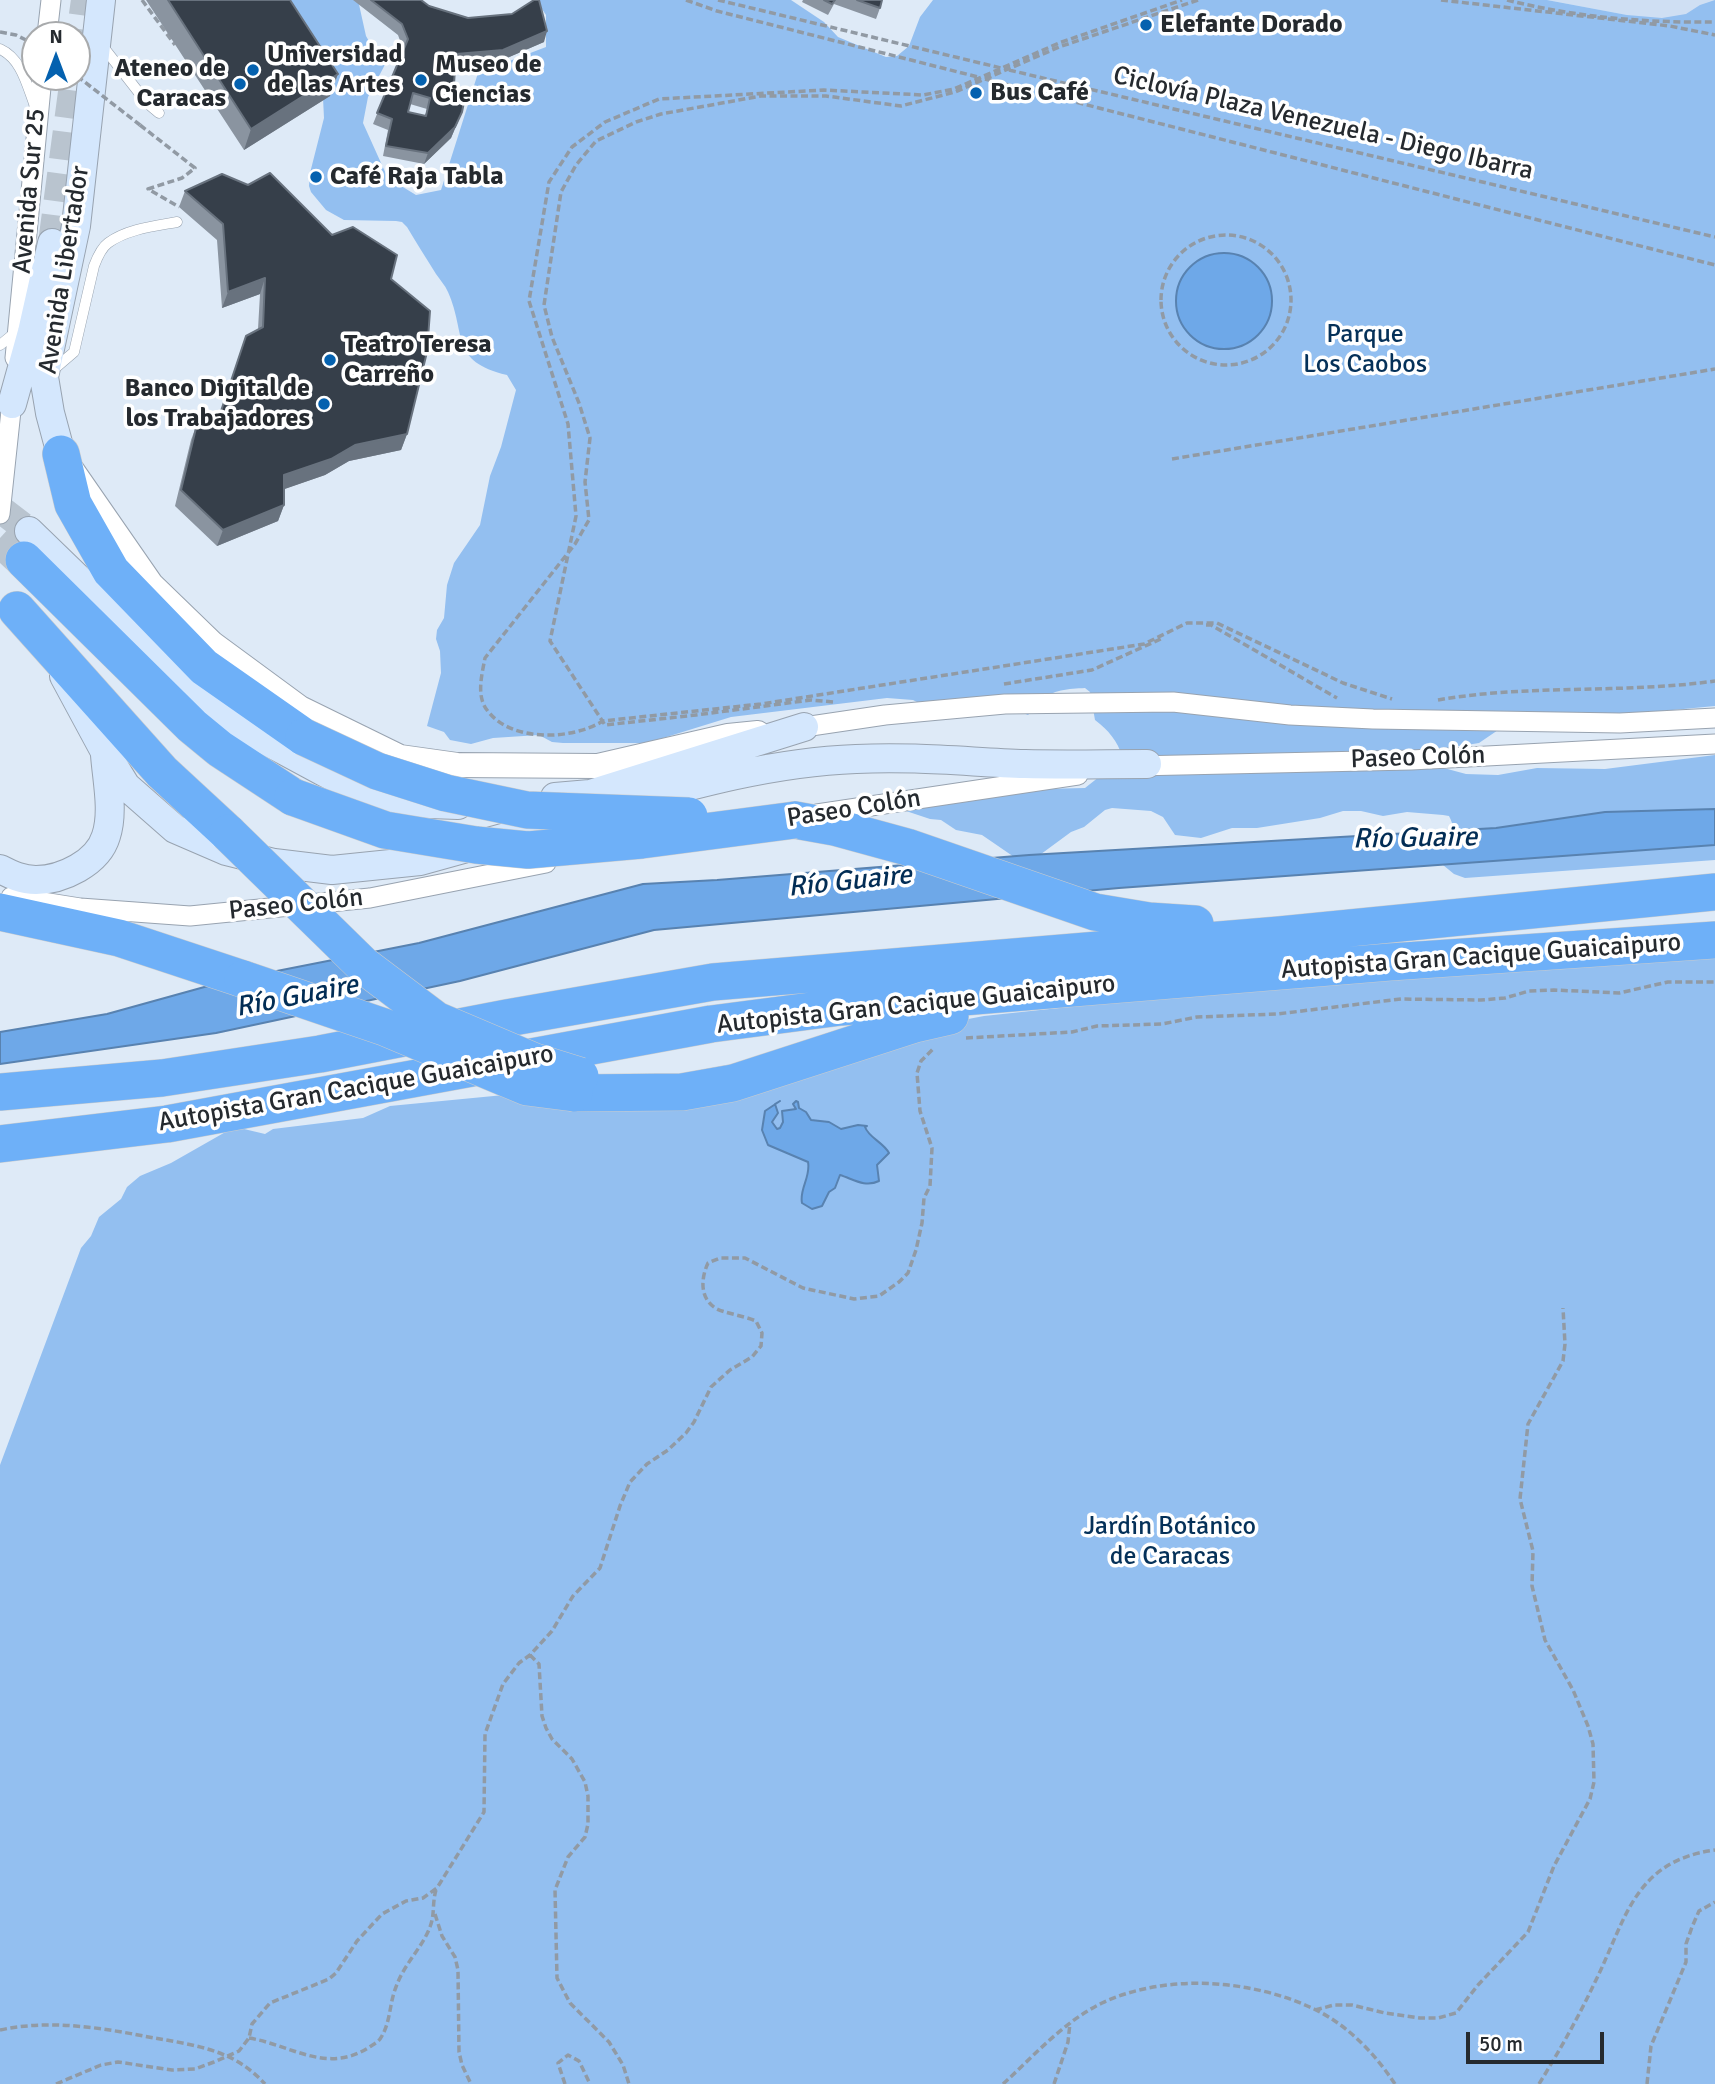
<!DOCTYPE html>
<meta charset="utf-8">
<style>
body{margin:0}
#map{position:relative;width:1715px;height:2084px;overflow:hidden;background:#deeaf7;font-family:Signika,sans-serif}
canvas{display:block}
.north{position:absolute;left:21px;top:21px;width:70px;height:70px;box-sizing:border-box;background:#fff;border:2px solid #a8aaac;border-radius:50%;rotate:0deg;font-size:19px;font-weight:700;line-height:28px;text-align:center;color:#252a2f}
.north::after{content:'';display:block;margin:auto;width:24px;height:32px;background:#0461af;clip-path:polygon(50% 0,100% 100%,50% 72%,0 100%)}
.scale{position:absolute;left:1466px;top:2032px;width:138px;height:32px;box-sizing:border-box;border:4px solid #252a2f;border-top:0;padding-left:9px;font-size:21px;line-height:24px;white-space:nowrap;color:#252a2f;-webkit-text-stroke:5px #fff;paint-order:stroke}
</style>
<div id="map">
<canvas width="1715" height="2084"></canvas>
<div class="north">N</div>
<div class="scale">50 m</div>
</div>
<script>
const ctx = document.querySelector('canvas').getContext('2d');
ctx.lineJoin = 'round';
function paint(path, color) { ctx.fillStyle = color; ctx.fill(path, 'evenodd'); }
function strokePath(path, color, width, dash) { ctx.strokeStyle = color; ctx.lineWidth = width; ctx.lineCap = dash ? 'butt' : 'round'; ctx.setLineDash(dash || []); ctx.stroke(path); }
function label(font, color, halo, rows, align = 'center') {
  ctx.font = font + ' Signika,sans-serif'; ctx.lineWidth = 7; ctx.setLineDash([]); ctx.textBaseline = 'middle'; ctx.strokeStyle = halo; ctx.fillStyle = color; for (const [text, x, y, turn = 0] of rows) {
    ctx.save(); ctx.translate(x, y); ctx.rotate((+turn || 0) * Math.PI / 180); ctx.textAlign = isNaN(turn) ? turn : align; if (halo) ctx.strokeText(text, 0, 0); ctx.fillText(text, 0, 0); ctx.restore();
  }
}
paint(new Path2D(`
 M 1547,0 L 1715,0 L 1715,31 L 1712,31 Z`), '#cfdff3');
paint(new Path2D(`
 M 278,0 L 358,0 L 366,36 L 370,43 L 390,55 L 368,97 L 363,123 L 386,174 L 393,181 L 416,195 L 441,190 L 478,73 L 546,47 L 546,15 L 536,0 L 791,0 L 824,22 L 838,37 L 886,57 L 897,56 L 909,46 L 920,17 L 933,0 L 1547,0 L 1627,15 L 1662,18 L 1686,14 L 1700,5 L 1715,0 L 1715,706 L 1504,726 L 1479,743 L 1442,749 L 1440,767 L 1466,774 L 1498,775 L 1537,768 L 1605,769 L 1715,755 L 1715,860 L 1465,878 L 1454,874 L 1443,865 C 1445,842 1461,839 1449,816 L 1443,815 L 1407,812 L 1383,816 L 1361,811 L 1343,811 L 1320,818 L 1257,828 L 1232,828 L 1201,838 L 1175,835 L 1163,817 L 1151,811 L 1112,808 L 1105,810 L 1084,827 L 1071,832 L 1037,857 L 1017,859 L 982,835 L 956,830 L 941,820 L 930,819 L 906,811 L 905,804 L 997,790 L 1085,788 L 1123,758 C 1117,740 1109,731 1095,720 L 1090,692 L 1085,688 C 1069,689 1052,689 1040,702 C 1036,706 1033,711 1028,715 L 990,700 L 969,698 L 956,703 L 923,705 L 913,700 L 887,698 L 731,717 L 647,743 L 563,743 L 552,742 L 539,735 L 493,738 L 471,744 L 450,740 L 444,732 L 427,726 L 441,673 L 440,651 L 436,639 L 437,630 L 444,618 L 447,585 L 454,563 L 480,525 L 490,476 L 501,447 L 516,390 L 507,375 C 449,361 467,335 448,292 C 445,285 440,280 436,274 C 426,258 416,242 407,227 L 402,222 L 396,221 L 344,220 L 326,210 L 311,192 L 309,186 L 310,173 L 324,118 L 323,98 Z
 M 1715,955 L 1715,2084 L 0,2084 L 0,1465 L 81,1248 L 91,1236 L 99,1217 L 121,1199 L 127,1187 L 140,1176 L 171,1163 L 229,1130 L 244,1129 L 265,1134 L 273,1129 L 363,1118 L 390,1106 L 504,1095 L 554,1098 L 984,1016 L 1087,1005 L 1560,965 Z`), '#93bff0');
const water = new Path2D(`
 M1176 301a48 48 0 1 1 96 0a48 48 0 1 1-96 0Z
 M 1715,809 L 1715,845 L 1119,888 L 654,930 L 460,981 L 216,1033 L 0,1064 L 0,1032 L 107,1014 L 226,981 L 419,943 L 643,884 L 717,880 L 1029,855 L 1496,828 L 1605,812 Z
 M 780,1101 L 775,1104 L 778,1113 L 772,1122 L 777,1129 L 780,1128 L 783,1122 L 782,1111 L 796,1109 L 793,1104 L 796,1101 L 798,1102 L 799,1108 L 806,1112 L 811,1120 L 829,1122 L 841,1129 L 858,1125 L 867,1126 L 865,1127 C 869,1138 883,1142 889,1153 L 877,1165 L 879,1181 C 865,1188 853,1179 840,1175 L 835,1188 L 829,1192 L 822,1206 L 812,1209 L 802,1203 C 799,1189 811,1177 808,1162 L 768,1145 L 762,1130 L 765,1111 Z`);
paint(water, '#6ea8e8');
strokePath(water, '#5882b0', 2);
strokePath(new Path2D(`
 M 77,57 L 85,0
 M 52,243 L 74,77
 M 0,509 L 29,531`), '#b9c4cf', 28, [28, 14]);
strokePath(new Path2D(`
 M 0,538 L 24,560`), '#b9c4cf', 37, [37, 18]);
const service = new Path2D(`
 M 101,44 L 147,103 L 159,113
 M 0,49 C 22,59 27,86 35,106
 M 0,345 L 16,332
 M 53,370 L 74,352 L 94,266 C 97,258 101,248 108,243 C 127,229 155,226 177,222`);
const minor = new Path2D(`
 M 47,35 L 51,0
 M 15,358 L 42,77
 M 0,514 L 13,392
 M 804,727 L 885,715 L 1005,704 L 1173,702 L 1290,715 L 1373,719 L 1620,723 L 1715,718
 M 1135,766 L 1411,760 L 1715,744
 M 817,814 L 1078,775
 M 11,897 L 80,908 L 190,916 L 370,898 L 546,863`);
const tertiary = new Path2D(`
 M 72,470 L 151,584 L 213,644 L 300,708 L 400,757 L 457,765 L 598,766 L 728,736 L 758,733`);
const secondary = new Path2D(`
 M 12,404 L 32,332 L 52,243
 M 61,454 L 50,413 L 44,377 L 76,226 L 101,0
 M 29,531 L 220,716 L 359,791 L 402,803 L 458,805
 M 64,676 L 105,752 L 126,786 L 175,829 L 226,851 L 274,863 L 332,870 L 420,861 L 571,819
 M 555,797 L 590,794 L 804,727
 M 617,806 C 694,784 774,762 856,759 C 913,756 969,762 1025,764 C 1066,765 1107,764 1147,764
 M 0,869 C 12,875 22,880 36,880 C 62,880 98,863 106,836 C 114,812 107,781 105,755`);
const motorway = new Path2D(`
 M 61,454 L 73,504 L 111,571 L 204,667 L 304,737
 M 24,560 L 192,726 L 220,749 L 293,797
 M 17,610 L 162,772 L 228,833
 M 795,820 L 834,827 L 907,847 L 1095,912 L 1149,921 L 1195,924
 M 0,912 L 119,938 L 243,979
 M 0,1092 L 162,1078 L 320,1054 L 507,1018 L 713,982 L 1279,935 L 1715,892
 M 574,1093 L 682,1092 L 733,1083 L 915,1024 L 950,1016
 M 0,1144 L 167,1124 L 711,1024 L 841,1007 L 1390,962 L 1715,940`);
strokePath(service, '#98a3b0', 11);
strokePath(minor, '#98a3b0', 21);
strokePath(tertiary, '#98a3b0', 26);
strokePath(secondary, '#98a3b0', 30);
strokePath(motorway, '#cbcccd', 38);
strokePath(new Path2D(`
 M 142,0 L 175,45
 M 686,0 L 717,11 L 978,77
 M 718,0 L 1001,68
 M 1198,0 L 1059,47 L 955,92 L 901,106 L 826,96 L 761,96 L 661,114 L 636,122 L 596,141 L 576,165 L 561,192 L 544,305 L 552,337 L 579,403 L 590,438 L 585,482 L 589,520 L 575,544 L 485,658 C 482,674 476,696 487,710 C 511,743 572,740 603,721 L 761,704 L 1144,644 L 1187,623 L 1217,623 L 1343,683 L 1392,699
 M 1441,0 L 1670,26 L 1715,35
 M 1507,0 C 1574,17 1646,23 1715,22
 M 0,32 L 16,35 L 30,42
 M 1009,70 L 1715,237
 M 985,79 L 1715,265
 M 140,125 L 195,168 L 182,178 L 148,189 L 179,207
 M1161 300a65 65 0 1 1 130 0a65 65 0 1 1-130 0Z
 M 1172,459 L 1715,369
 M 1206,625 L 1211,625 L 1337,698
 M 1004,684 L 1092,670 L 1163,638
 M 1438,700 C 1529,684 1623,694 1715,681
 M 833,702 L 811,700 L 696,715 L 605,725 L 550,641 L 576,516 L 568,424 L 529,301 L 549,182 L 572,147 L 605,122 L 659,99 L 824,90 L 923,95 L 954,89 L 1059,43 L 1182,0
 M 966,1038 L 1072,1032 L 1097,1026 L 1162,1024 L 1197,1017 L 1277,1014 L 1401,999 L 1481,1000 L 1505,998 L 1529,991 L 1554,990 L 1619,993 L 1668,982 L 1715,982
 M 530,1655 L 539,1664 L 542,1716 L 546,1728 L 552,1739 L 572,1759 L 585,1782 L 588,1796 L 588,1824 L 585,1837 L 568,1857 L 555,1890 L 557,1978 L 570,2003 L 609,2042 L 623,2065 L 629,2084
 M 435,1914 L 442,1936 L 455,1957 L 458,1970 L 459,2052 L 462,2065 L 471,2084
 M 1315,2010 L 1334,2005 L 1352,2005 L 1385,2013 L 1420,2018 L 1438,2018 L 1456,2013 L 1478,1985 L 1528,1932 L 1554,1866 L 1590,1799 L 1594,1782 L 1593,1744 L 1588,1726 L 1573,1690 L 1545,1640 L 1532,1586 L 1533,1551 L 1520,1499 L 1528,1424 L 1563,1361 L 1565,1344 L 1563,1308
 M 0,2030 C 51,2019 103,2028 154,2038 C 178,2042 204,2046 227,2056 C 242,2063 254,2072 265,2084
 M 249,2038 C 291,2045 326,2074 368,2048 C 372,2045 377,2043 380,2039 C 391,2023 389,2004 396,1987 C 404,1964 422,1948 430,1927 C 435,1914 432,1903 436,1890
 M 56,2084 L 101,2065 L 118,2062 L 172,2070 L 195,2069 L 214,2062 L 239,2051 L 249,2038 L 252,2024 L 270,2003 L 329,1979 L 336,1973 L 357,1941 L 382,1914 L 406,1901 L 423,1898 L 437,1888 L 484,1812 L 485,1734 L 503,1684 L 519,1663 L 530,1655 L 552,1631 L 573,1596 L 600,1568 L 620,1506 L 630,1482 L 647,1464 L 668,1450 L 686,1433 L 694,1422 L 711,1387 L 730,1370 L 752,1357 L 761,1346 L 762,1333 L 756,1321 C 744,1316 725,1313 717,1309 C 699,1299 701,1278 708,1263 L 720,1258 L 745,1258 L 803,1288 L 854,1299 L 879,1296 L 899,1282 L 908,1273 L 916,1250 L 922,1223 L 924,1198 L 930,1186 L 932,1148 L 920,1111 L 917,1073 L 921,1061 L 933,1049
 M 565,2084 L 558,2063 L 568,2055 L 579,2061 L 590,2084
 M 1003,2084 C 1034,2056 1063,2022 1102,2003 C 1166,1973 1251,1979 1314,2009 C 1348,2025 1375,2054 1395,2084
 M 1054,2084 L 1068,2042 L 1070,2023
 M 1539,2084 C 1560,2050 1579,2016 1596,1980 C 1626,1919 1634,1861 1715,1850
 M 1647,2084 L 1651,2046 L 1686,1962 L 1686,1944 L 1692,1927 L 1699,1911 L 1715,1902`), '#919aa4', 3.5, [7, 3.5]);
strokePath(service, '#fff', 10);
strokePath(minor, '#fff', 19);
strokePath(tertiary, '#fff', 24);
strokePath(secondary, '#d4e7fd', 28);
strokePath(motorway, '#6eb0f8', 37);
const motorwayBridge = new Path2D(`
 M 304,737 L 377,771 L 446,793 L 527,810 L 689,816
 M 293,797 L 385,830 L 476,845 L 528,850 L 642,840 L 795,820
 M 228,833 L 363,965 L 436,1020 L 535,1062 L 580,1076
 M 243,979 L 384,1027 L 527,1087 L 574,1093`);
strokePath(motorwayBridge, '#cbcccd', 38, []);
strokePath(new Path2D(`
 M 77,76 L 140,125`), '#919aa4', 3.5, [7, 3.5]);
strokePath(motorwayBridge, '#6eb0f8', 37);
paint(new Path2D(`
 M 146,0 L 290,0 L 330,96 L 244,150 Z
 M 353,0 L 421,0 L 429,6 L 544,42 L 500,61 L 455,64 L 454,84 L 462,112 L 451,138 L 424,164 L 383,156 L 388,130 L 373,124 L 403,49 L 398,35 ZM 410,104 L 427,109 L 425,116 L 408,112 Z
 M 803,0 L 882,0 L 880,8 L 876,19 L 834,4 L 828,15 L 802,2 Z
 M 185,191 L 332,235 L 391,279 L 407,434 L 401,450 L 349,461 L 325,475 L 284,489 L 284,505 L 278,521 L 217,546 L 175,506 L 191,440 L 197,424 L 219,414 L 258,329 L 260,294 L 222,308 L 217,240 L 179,207 Z`), '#8a94a0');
paint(new Path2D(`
 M 547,31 L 544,42 L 500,61 L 452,64 L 456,54 Z
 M 338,74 L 330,96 L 244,150 L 251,129 Z
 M 462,112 L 451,138 L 424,164 L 428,153 Z
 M 265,278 L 260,294 L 222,308 L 228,292 Z
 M 407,434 L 401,450 L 349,461 L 325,475 L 279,491 L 284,475 L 355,445 Z
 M 284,505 L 278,521 L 217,546 L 223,530 Z`), '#68727e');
const building = new Path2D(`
 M 168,0 L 290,0 L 338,74 L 251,129 Z
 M 371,0 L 421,0 L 429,6 L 468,18 L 512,14 L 534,0 L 539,0 L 547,31 L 503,50 L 456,54 L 454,84 L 465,97 L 462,112 L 455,127 L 428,153 L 386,146 L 392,119 L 377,113 L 408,39 L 402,24 ZM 413,93 L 430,98 L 426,116 L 408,112 Z
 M 824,0 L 835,0 L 832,4 Z
 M 857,0 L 882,0 L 880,8 Z
 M 270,173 L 332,235 L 353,227 L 397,255 L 391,279 L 430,311 L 427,352 L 407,434 L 355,445 L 331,459 L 284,475 L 284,505 L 223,530 L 181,490 L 197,424 L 220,414 L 246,336 L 263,327 L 265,278 L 228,292 L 223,224 L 185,191 L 222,174 L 248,185 Z`);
paint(building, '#363f4a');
strokePath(building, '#68727e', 2);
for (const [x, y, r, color] of [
 [1146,25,7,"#0461af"],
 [253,70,7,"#0461af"],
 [421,80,7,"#0461af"],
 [240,84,7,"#0461af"],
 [976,93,7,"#0461af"],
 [316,177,7,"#0461af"],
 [330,360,7,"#0461af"],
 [324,404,7,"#0461af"]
]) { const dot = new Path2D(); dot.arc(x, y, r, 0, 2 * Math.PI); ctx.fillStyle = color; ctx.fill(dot); strokePath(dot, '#fff', 2.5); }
label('bold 26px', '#252a2f', '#fff', [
 ["Elefante Dorado",1160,25],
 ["Universidad",267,55],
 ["de las Artes",267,85],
 ["Museo de",435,65],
 ["Ciencias",435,95],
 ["Ateneo de",226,69,"right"],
 ["Caracas",226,99,"right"],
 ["Bus Café",990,93],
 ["Café Raja Tabla",330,177],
 ["Teatro Teresa",344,345],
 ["Carreño",344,375],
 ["Banco Digital de",310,389,"right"],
 ["los Trabajadores",310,419,"right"]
], 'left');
label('26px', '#252a2f', '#fff', [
 ["Ciclovía Plaza Venezuela - Diego Ibarra",1323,124,13],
 ["Avenida Sur 25",30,191,-85],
 ["Avenida Libertador",65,270,-81],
 ["Paseo Colón",1418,758,-2],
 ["Paseo Colón",854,809,-9],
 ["Paseo Colón",296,905,-6],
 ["Autopista Gran Cacique Guaicaipuro",1481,957,-4],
 ["Autopista Gran Cacique Guaicaipuro",916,1005,-6],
 ["Autopista Gran Cacique Guaicaipuro",356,1089,-10]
]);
label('26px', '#053159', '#fff', [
 ["Parque",1365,335],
 ["Los Caobos",1365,365],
 ["Jardín Botánico",1170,1527],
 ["de Caracas",1170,1557]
]);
label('italic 28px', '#022d55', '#fff', [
 ["Río Guaire",1415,839,-1],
 ["Río Guaire",850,882,-6],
 ["Río Guaire",297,997,-11]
]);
</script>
